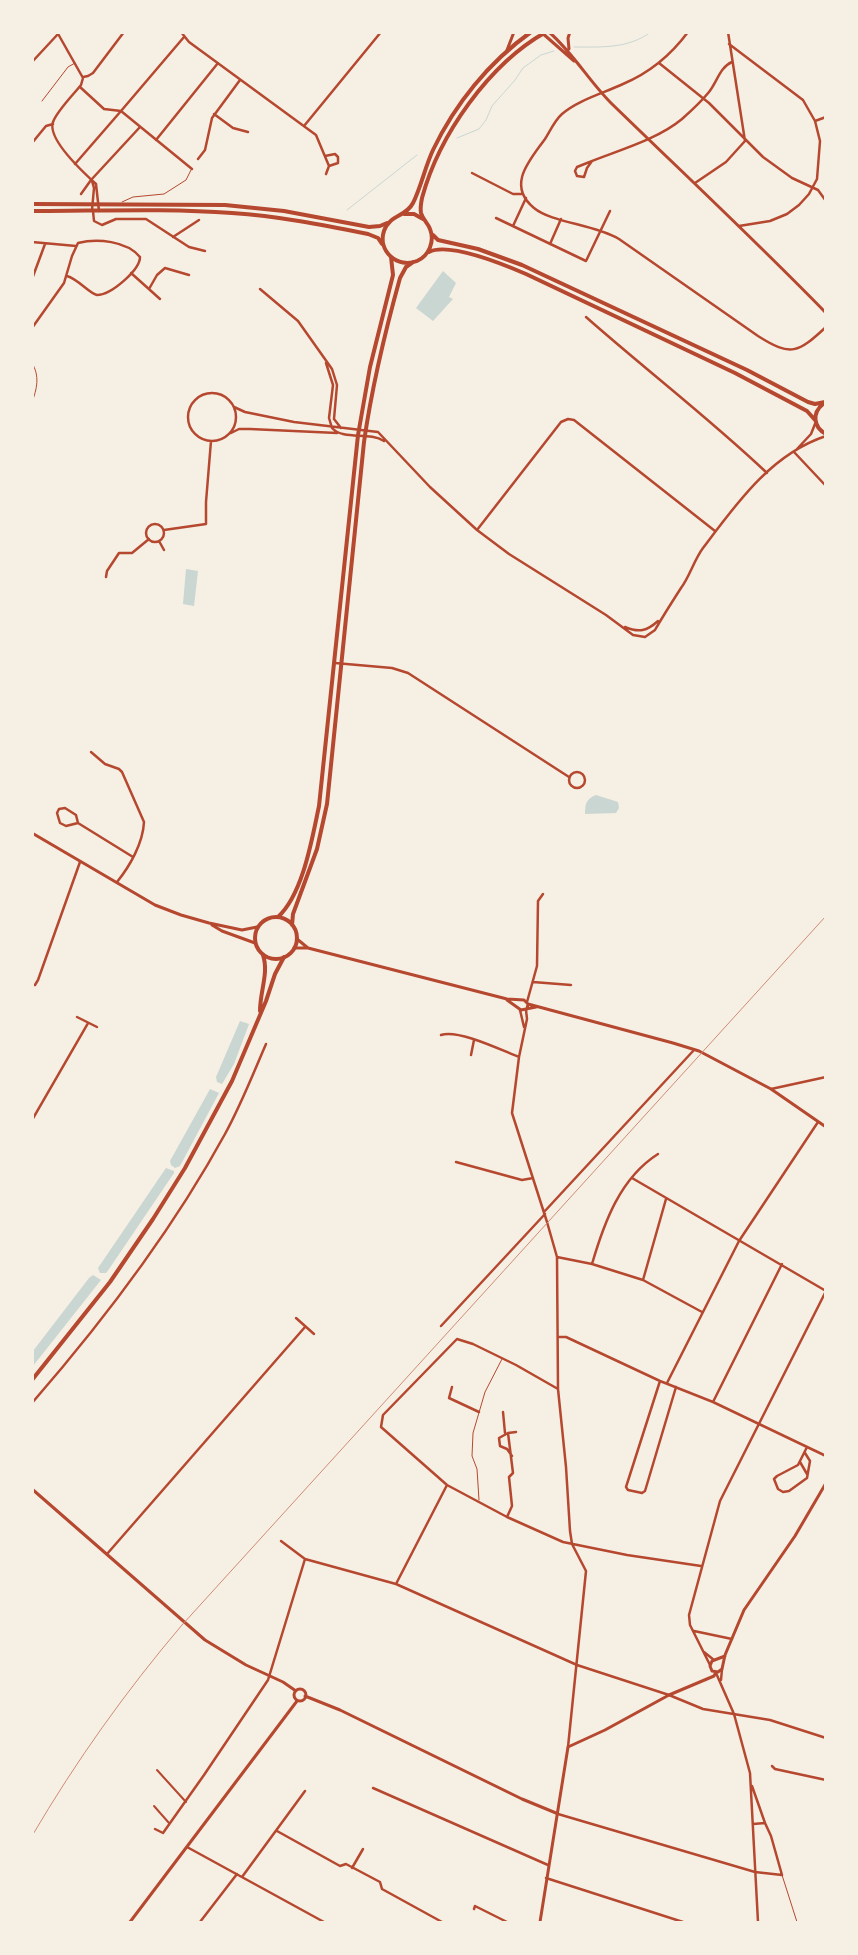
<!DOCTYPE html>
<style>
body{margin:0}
#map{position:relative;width:858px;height:1955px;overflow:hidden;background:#f6efe4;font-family:Arial,sans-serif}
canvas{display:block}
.frame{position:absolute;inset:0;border:34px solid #f6efe4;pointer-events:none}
</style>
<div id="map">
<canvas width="858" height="1955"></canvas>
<div class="frame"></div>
</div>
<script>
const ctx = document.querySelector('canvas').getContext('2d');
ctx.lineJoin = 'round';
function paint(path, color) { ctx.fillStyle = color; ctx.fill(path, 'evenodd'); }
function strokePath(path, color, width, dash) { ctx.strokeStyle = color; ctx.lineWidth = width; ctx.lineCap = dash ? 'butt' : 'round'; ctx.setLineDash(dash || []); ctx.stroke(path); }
paint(new Path2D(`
 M 443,271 L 456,283 L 449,297 L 453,299 L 433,321 L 416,308 Z
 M 186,569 L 198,571 L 194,606 L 183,604 Z
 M 596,795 L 618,802 L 619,808 L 616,813 L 585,814 C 585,804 586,799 596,795 Z
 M 240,1021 L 249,1024 L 234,1064 L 222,1084 L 217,1082 L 216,1077 Z
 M 210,1089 L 219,1093 L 180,1166 L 175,1168 L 171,1165 L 170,1161 Z
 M 166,1168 L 174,1171 L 174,1173 L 109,1269 L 106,1273 L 100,1273 L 98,1268 Z
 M 93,1275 L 101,1280 L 33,1366 L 33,1351 L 89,1278 Z`), '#c9d6d2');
strokePath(new Path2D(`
 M 574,47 C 601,47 628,49 651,32
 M 457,138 L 479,129 L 486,120 L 492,106 L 515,80 L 523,68 L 541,55 L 554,51
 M 347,210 L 417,155`), '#c9d6d2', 1);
strokePath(new Path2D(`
 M 42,101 L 68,67 L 75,63
 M 122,202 L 133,197 L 164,194 L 186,180 L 191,170
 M 32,363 C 40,376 37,389 32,402
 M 479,1500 L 477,1469 L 472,1456 L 473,1433 L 485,1392 L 502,1359
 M 782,1875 L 797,1922`), '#b5482f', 1);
strokePath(new Path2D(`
 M 157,1770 L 186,1802
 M 154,1806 L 169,1823`), '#b5482f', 2);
strokePath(new Path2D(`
 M 57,32 L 83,78 L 81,85 C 73,95 57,111 53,122 C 47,139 85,174 96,184 L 99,211
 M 181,32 L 189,42 L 316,135 L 329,166 L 326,174
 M 688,32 C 671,55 649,73 623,84 C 604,93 578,100 562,114 C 555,120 550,131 545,139 C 530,160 506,185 534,208 C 552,223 594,224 619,239 L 758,336 C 791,357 798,353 826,327
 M 184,37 L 121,111 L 192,169
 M 729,44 L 803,100 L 815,121 L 820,141 L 817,179 L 809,194 L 799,205 L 787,214 L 770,221 L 739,226
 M 32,62 L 58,34
 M 659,63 L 709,103 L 763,157 L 792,178 L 818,190 L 826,201
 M 83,77 L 88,76 L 93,73 L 124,32
 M 214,114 L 233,128 L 248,132
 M 815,121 L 826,117
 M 304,126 L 381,32
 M 156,140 L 218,63
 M 32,143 L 46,126 L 53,124
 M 325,156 L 335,154 L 338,157 L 338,163 L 329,166
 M 198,159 L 205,150 L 212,118 L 240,80
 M 592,161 L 587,168 L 584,177 L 577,176 L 575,171 L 577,167 L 587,163 C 616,151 657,140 682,119 C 691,111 701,102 709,92 C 717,82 720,67 732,62
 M 75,164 L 121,111 L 104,109 L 80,87
 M 472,173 L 513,194 L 523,194
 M 695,183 L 726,162 L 745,141 L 728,32
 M 81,194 L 91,180 L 140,127
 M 92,210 L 94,188 L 92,181
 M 93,211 L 94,221 L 102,225 L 116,219 L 146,219 L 189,247 L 205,251
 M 496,218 L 586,261 L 610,211
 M 513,226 L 526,198
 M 173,237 L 199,220
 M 32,242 L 76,246
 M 550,244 L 561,219
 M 131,273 L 160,299
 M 32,279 L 45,244
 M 149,289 L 157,275 L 165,268 L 189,275
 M 260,289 L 298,321 L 332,369 L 337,385 L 334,419 L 341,428
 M 586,317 C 646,370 709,418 767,473
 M 32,328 L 64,283 L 72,256 L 78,243 C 97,238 127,241 140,257 C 140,270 111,295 97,295 C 90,294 78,279 67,276
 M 326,363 L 333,385 L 329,418 L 332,428 C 344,441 369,431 384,441
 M188 417a24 24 0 1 1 48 0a24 24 0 1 1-48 0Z
 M 234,407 L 245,412 L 294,422 L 378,432 L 430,487 L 477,530 L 509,554 L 606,615 L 633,635 L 645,637 L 655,630 C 663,616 672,602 681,588 C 690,576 694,560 703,548 C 736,504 771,454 826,436
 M 231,433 L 239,429 L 250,429 L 337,433
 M 797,449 L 811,434 L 815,424
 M 794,452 L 826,486
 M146 533a9 9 0 1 1 18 0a9 9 0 1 1-18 0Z
 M 164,530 L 206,524 L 206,502 L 211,441
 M 477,530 L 561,422 L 568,419 L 574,420 L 715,531
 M 159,541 L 164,550
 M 106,577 L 107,571 L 119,553 L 132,553 L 149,539
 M 625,627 C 639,633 647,631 658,621
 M 335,663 L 392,668 L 408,673 L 569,777
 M 91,752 L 105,764 L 119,769 L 122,772 L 144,822 C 143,843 130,866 117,882
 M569 780a8 8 0 1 1 16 0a8 8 0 1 1-16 0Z
 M 78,823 L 76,815 L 65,808 L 59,809 L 57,813 L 60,823 L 66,826 L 78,823 L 133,857
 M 533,982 L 571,985
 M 32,985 L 35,985 L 38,980 L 80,862
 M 527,1002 L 537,966 L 538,901 L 543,894
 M 520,1010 L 524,1027
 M 526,1010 L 527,1019 L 519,1057 L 512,1113 L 547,1222 L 557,1257 L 558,1389 L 566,1467 L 570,1531 L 572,1544 L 586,1571 L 568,1747
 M 77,1017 L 97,1027
 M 441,1035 C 458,1029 501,1050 519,1057
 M 471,1055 L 474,1040
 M 771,1089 L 826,1077
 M 32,1120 L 88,1023
 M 456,1162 L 522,1180 L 533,1178
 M 632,1178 L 826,1291
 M 544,1212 L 694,1050
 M 557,1257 L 592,1264 L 643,1280 L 702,1312
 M 592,1264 C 604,1223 620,1178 658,1154
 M 643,1280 L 666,1199
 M 296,1318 L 314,1334
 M 441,1326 L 545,1214
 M 558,1337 L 566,1337 L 660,1381 L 713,1402 L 826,1456
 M 660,1381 L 626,1487 L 628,1490 L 642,1493 L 645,1491 L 676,1387
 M 667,1383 L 739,1241 L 818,1122
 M 452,1387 L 449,1398 L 479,1412
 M 558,1389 L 516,1365 L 473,1344 L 457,1339 L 383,1415 L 381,1427 L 447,1485 L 507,1517 L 563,1542 L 627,1555 L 701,1566
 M 713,1402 L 782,1264
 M 32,1403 C 105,1319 172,1231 225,1134 C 241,1105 253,1074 266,1044
 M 503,1412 L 505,1433
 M 508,1433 L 516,1432
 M 805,1453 L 810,1461 L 807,1478 L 789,1491 L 783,1492 L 778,1489 L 774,1479 L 777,1476 L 798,1465 L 807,1447
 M 800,1462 L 807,1474
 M 507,1517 L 512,1506 L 509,1477 L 513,1473 L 508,1433 L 499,1438 L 500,1446 L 507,1449 L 512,1456
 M 281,1541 L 305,1559 L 396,1584 L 577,1665 L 669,1695 L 703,1709 L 770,1720 L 826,1738
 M 107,1554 L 305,1327
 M 396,1584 L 447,1485
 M 694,1631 L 732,1639
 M 704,1652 L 714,1660
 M 710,1665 L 690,1625 L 689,1615 L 717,1512 L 720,1501 L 826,1291
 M 716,1673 L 734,1714 L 750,1773 L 758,1922
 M 721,1680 L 722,1669
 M 772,1766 L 775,1769 L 826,1780
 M 752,1786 L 765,1823 L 753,1824
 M 373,1788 L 548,1865
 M 558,1814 L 755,1872 L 782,1875 L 771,1836 L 765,1823
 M 155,1829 L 163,1833 L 204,1775 L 268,1680 L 305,1559
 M 277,1831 L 340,1866 L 346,1864 L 380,1882 L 382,1889 L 442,1922
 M 187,1847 L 324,1922
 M 352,1868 L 363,1849
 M 242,1877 L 305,1791
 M 546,1878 L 683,1922
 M 474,1909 L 475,1906 L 507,1922
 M 200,1922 L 237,1874`), '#b5482f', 2.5);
strokePath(new Path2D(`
 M 541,32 L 574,61
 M 549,32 C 573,53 589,81 611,103 C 683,173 756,241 826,313
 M 569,49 L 568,38 L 570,32
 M 507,50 L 514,32
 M 32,833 L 155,905 L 181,915 L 209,923 L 242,930 L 257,927
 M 212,925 L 222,931 L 255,943
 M 297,939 L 308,948
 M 294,948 L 308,948 L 507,999 L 524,1000 L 528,1004 L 527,1009
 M 507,1000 L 521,1010 L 536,1007
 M 528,1004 L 673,1043 L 699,1051 L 771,1089 L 826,1127`), '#b5482f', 3);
strokePath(new Path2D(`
 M 32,1489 L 205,1640 L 246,1665 L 283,1682 L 296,1691
 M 712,1671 L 718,1672 L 722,1669 L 725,1655 L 744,1610 L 795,1536 L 826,1483
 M 712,1671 L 710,1666 L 712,1661 L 725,1656
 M294 1695a6 6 0 1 1 12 0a6 6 0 1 1-12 0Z
 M 305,1696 L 340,1710 L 522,1799 L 556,1813
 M 130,1922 L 297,1701
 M 540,1922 L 568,1747 L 605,1730 L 669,1695 L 714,1676 L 716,1672`), '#b5482f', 3);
strokePath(new Path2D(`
 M 531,32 C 489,62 455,104 433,150 C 425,167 421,187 413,203 C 406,217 389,215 384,231 C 377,251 398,269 417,261 C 429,256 435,241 430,229 C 428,223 423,220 421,213 C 420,208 421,203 422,198 C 439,135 489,64 546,32
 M 32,204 L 225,205 L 284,211 L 369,227 L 380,226 L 387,223
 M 32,211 C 99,211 166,208 232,213 C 278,216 323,225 368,234 L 378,238 L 382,244
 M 404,214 L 414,214 L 423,219
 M 433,235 L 438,240 L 478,249 L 522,265 L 747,370 L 808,402 L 815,404 L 825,402
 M 429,252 C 449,242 505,265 526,274 L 735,373 L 807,411 L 815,420
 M 823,404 C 812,413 813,427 826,434
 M 278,917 C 303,894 312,839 319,806 L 358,435 L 370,367 L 393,275 L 391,257
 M255 938a21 21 0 1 1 42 0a21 21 0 1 1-42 0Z
 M 292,925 L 293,914 L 317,849 L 327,804 L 364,442 C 372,386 385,332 400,278 L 406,267 L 413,262`), '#b5482f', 4);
strokePath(new Path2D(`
 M 260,1011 C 260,991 269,973 263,955
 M 32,1380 L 110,1282 L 153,1219 L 185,1168 L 232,1081 L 266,1001 L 275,974 L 284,957`), '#b5482f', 4);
strokePath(new Path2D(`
 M 32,1836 C 76,1761 126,1691 182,1625 L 826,916`), '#cf8b77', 1);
</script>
